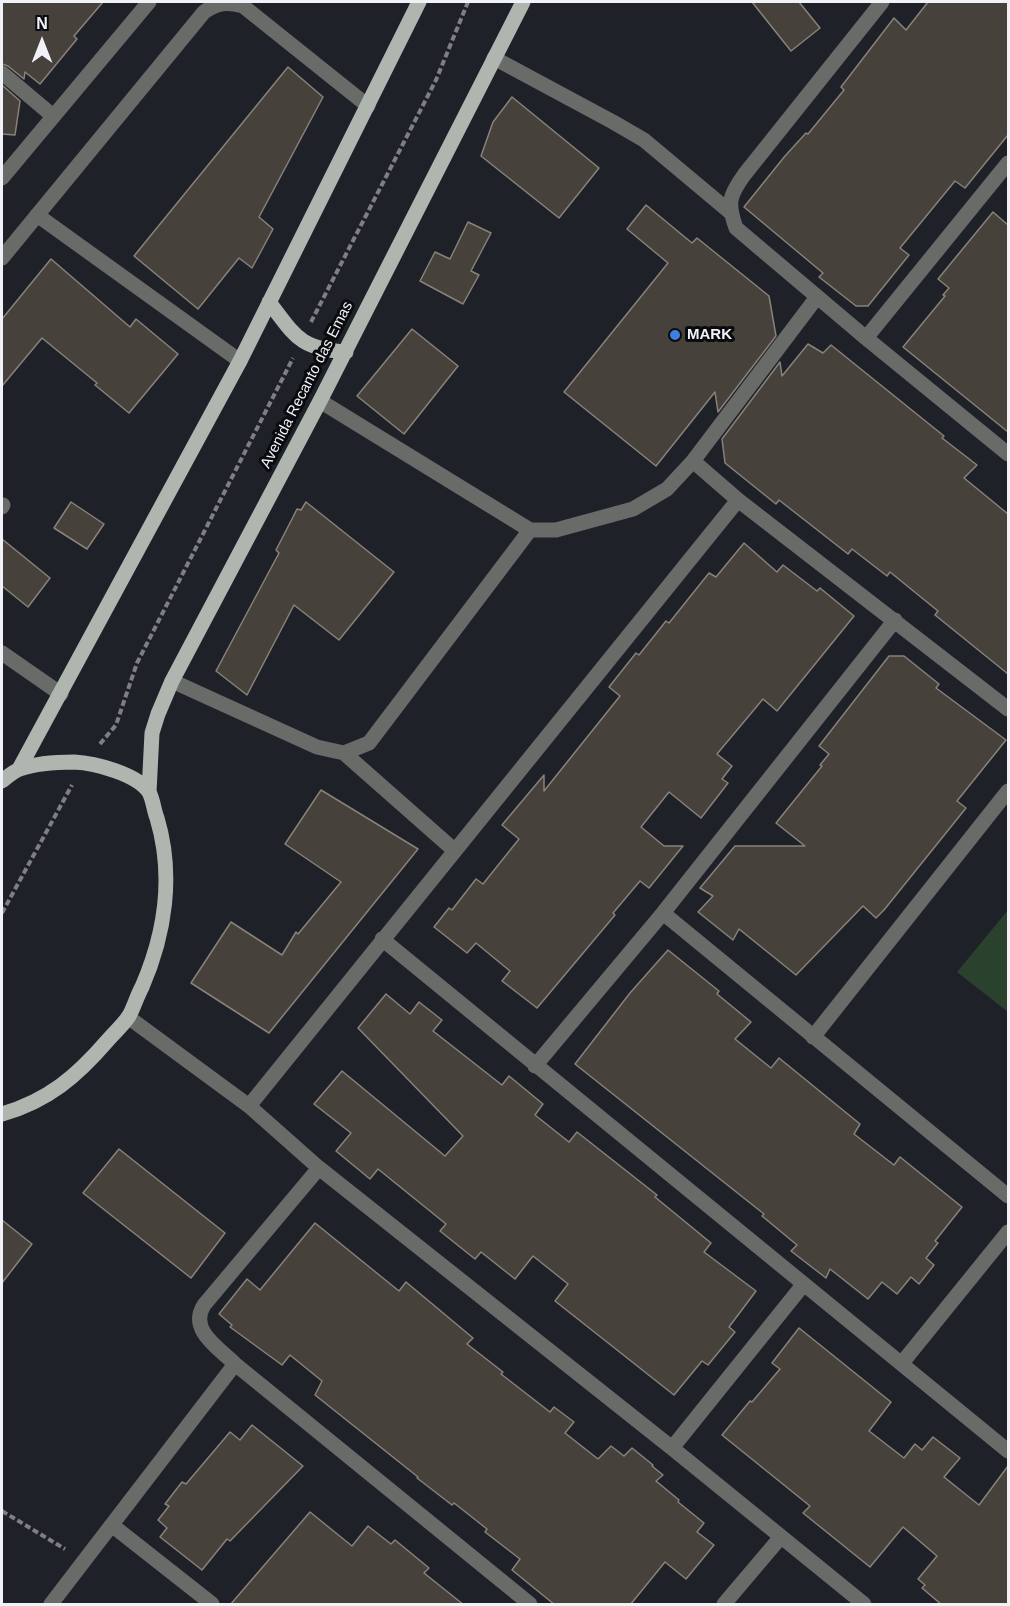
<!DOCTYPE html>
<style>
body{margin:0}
#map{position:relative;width:1010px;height:1606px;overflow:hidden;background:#1f2128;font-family:Arial,sans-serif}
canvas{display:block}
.frame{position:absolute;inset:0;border:3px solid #f1f2f7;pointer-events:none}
.north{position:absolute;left:12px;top:12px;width:60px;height:60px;-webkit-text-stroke:4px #0a0b0e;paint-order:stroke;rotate:0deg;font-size:16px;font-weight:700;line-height:24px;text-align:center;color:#f1f2f7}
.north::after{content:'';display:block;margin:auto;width:21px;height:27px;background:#f1f2f7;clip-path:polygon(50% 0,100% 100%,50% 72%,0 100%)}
</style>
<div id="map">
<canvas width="1010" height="1606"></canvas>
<div class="frame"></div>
<div class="north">N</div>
</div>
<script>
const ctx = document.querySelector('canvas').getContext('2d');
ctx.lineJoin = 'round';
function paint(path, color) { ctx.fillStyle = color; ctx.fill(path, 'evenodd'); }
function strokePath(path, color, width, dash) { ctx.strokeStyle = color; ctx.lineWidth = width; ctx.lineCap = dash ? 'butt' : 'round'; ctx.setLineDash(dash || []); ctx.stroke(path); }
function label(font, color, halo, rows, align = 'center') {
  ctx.font = font + ' Arial,sans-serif'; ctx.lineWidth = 6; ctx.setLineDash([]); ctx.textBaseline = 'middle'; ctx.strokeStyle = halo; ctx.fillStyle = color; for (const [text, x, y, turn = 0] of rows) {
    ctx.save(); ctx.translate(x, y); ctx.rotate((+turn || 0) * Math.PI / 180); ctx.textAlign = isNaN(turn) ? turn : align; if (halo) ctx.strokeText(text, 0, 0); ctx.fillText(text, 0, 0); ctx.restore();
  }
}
paint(new Path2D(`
 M 1008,910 L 1008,1012 L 957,972 Z`), '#29412d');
const building = new Path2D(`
 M 2,2 L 103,2 L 74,36 L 77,39 L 40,84 L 25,72 L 24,79 L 8,66 L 2,64 Z
 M 752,2 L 799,2 L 820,28 L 791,51 Z
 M 928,2 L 1008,2 L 1008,135 L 965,188 L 955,181 L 900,248 L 909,255 L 868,306 L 856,306 L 819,277 L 823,273 L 744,207 L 785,156 L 806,133 L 808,134 L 844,90 L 841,87 L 894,18 L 906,30 Z
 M 288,67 L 323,97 L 259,217 L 273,229 L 252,268 L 239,258 L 198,309 L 134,256 Z
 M 2,85 L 20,101 L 15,135 L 2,134 Z
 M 512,97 L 599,168 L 559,218 L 481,156 L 493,122 Z
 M 646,205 L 692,243 L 697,238 L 769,296 L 776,336 L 718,412 L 715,392 L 656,466 L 564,392 L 668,263 L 627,229 Z
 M 993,212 L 1008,225 L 1008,432 L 903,347 L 945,296 L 943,295 L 949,288 L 938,279 Z
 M 468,222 L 491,233 L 471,271 L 479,275 L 463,304 L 420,281 L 435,252 L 450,259 Z
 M 51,259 L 130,327 L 136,319 L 178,354 L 129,413 L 95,385 L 97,383 L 42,338 L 2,386 L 2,319 Z
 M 412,329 L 458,366 L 404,434 L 357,396 Z
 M 808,344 L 823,353 L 831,345 L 944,436 L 942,438 L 977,465 L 964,478 L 1008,514 L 1008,674 L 935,615 L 938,611 L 890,572 L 887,576 L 852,549 L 848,554 L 779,500 L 776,504 L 725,463 L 722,439 L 780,362 L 782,376 Z
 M 71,502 L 104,524 L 87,549 L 54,528 Z
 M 306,502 L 394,572 L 339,640 L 294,605 L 247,695 L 216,671 L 279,553 L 276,550 L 293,517 L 297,509 L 301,510 Z
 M 2,539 L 50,578 L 28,607 L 2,586 Z
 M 744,543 L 777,572 L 783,565 L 817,591 L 820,588 L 854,616 L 777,711 L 763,699 L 717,754 L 732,766 L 722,779 L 728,783 L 701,818 L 669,792 L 641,827 L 664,846 L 683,846 L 649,888 L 640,881 L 613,913 L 615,915 L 537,1008 L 502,981 L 510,971 L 476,943 L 467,953 L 434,927 L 449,908 L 452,910 L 476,879 L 483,884 L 519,839 L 502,825 L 544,775 L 544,791 L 620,696 L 609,687 L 636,653 L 639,655 L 666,621 L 669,623 L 709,573 L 716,577 Z
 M 889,656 L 904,656 L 939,684 L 936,688 L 1006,740 L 957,801 L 966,808 L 884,910 L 876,918 L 863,906 L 796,975 L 739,929 L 733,940 L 698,912 L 713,896 L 700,888 L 735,846 L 805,846 L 776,823 L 822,766 L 820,765 L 829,754 L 819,746 Z
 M 321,790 L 418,849 L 269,1033 L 191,983 L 231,922 L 282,955 L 296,932 L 298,934 L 341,882 L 285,844 Z
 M 668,950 L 719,991 L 717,994 L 751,1022 L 735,1039 L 771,1068 L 779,1058 L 860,1124 L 854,1134 L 894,1165 L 900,1157 L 962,1207 L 935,1241 L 938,1243 L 926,1258 L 934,1265 L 919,1284 L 911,1277 L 897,1294 L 882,1282 L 868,1299 L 830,1269 L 826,1278 L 791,1251 L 797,1245 L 762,1216 L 764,1214 L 575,1064 L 630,993 Z
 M 386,994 L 410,1014 L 419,1002 L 442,1020 L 433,1031 L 502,1085 L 509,1076 L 543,1104 L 535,1115 L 569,1142 L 577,1132 L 657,1195 L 655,1197 L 711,1243 L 704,1252 L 756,1291 L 729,1327 L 735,1332 L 708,1365 L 702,1361 L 674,1395 L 555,1301 L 568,1284 L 533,1256 L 515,1279 L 481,1252 L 475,1259 L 440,1231 L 446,1224 L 378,1169 L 370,1179 L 336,1151 L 351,1133 L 314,1104 L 342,1071 L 445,1156 L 463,1136 L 358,1028 Z
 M 119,1149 L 225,1233 L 191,1278 L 83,1193 Z
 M 2,1220 L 32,1244 L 2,1283 Z
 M 315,1223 L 399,1291 L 406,1282 L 473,1338 L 467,1344 L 503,1372 L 501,1374 L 550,1412 L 554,1407 L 574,1422 L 565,1433 L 598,1459 L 611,1446 L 624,1456 L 632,1448 L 653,1465 L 652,1466 L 663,1475 L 656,1481 L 679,1500 L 678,1502 L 704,1523 L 697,1532 L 714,1545 L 686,1579 L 665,1562 L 630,1605 L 555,1605 L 512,1570 L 520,1559 L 485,1532 L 487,1529 L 454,1503 L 452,1505 L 417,1478 L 418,1477 L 315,1395 L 322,1381 L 290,1355 L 282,1365 L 230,1327 L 232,1325 L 219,1314 L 247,1279 L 260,1290 Z
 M 799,1328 L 891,1402 L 869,1431 L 904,1458 L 915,1444 L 922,1450 L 933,1437 L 960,1458 L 944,1477 L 979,1505 L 1008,1466 L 1008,1605 L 942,1605 L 922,1588 L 925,1585 L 918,1579 L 937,1556 L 903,1527 L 870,1567 L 803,1513 L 810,1506 L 722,1435 L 750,1401 L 752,1402 L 780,1369 L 772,1363 Z
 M 252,1425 L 303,1466 L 230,1541 L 227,1539 L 202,1570 L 160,1537 L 167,1528 L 158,1520 L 169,1506 L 165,1504 L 182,1482 L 186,1484 L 230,1432 L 240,1440 Z
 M 310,1512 L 352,1546 L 368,1526 L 391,1544 L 395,1540 L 429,1568 L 424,1573 L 464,1605 L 230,1605 Z`);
paint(building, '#47413b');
strokePath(building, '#88827b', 1.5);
strokePath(new Path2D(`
 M 311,322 L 436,80 L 468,2
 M 100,744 L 116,725 L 137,663 L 293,358
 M 2,913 L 72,785
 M 2,1511 L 65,1549`), '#7e7f86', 4, [6, 3]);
strokePath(new Path2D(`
 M 882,2 L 744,175 C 729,196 727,203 736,228 L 866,338 L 1008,454
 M 494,58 L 613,122 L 644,140 L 730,212
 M 2,73 L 53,116
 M 2,178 L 149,2
 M 37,215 L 240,361
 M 2,258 L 204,12 C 218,2 227,2 243,6 L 368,106
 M 817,297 L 693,461 L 738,500 L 1008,709
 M 866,338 L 1008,163
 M 320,401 L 530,530 L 556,530 L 633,509 L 667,489 L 693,461
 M 2,507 L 3,505
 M 2,653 L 61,694
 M 172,681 L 317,747 L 344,753 L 369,743 L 530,530
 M 344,753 L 454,850
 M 663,913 L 1008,1196
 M 382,939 L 1008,1451
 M 128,1017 L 249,1106 L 319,1168 L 672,1448 L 864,1604
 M 813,1037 L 1008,791
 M 535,1066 L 663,913 L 895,620
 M 249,1106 L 738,500
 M 319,1168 L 204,1305 C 188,1330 219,1348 235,1364 L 530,1604
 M 902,1363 L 1008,1232
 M 672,1448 L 803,1285
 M 113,1526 L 212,1604
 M 51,1604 L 235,1364
 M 724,1604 L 780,1538`), '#686b68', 15);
strokePath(new Path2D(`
 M 269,302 C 296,337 299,348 346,352
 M 19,769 L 240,361 L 419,2
 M 2,781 C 7,777 14,771 20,769 C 37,763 57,762 74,762 C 95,763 137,774 149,792 C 153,799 154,811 157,818 C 174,875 165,934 142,987 C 137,996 134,1007 129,1016 C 123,1025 115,1032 108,1040 C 77,1076 48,1101 2,1114
 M 149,792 L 152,733 L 158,714 L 172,681 L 320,401 L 523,2`), '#afb5af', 15);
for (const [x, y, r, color] of [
 [675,335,6,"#3f7fe0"]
]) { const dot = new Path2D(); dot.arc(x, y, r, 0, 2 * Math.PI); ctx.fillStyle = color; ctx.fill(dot); strokePath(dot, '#0a0b0e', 2); }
label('bold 15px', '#f1f2f7', '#0a0b0e', [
 ["MARK",687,335]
], 'left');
label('15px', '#f1f2f7', '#0a0b0e', [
 ["Avenida Recanto das Emas",307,385,-63]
]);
</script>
